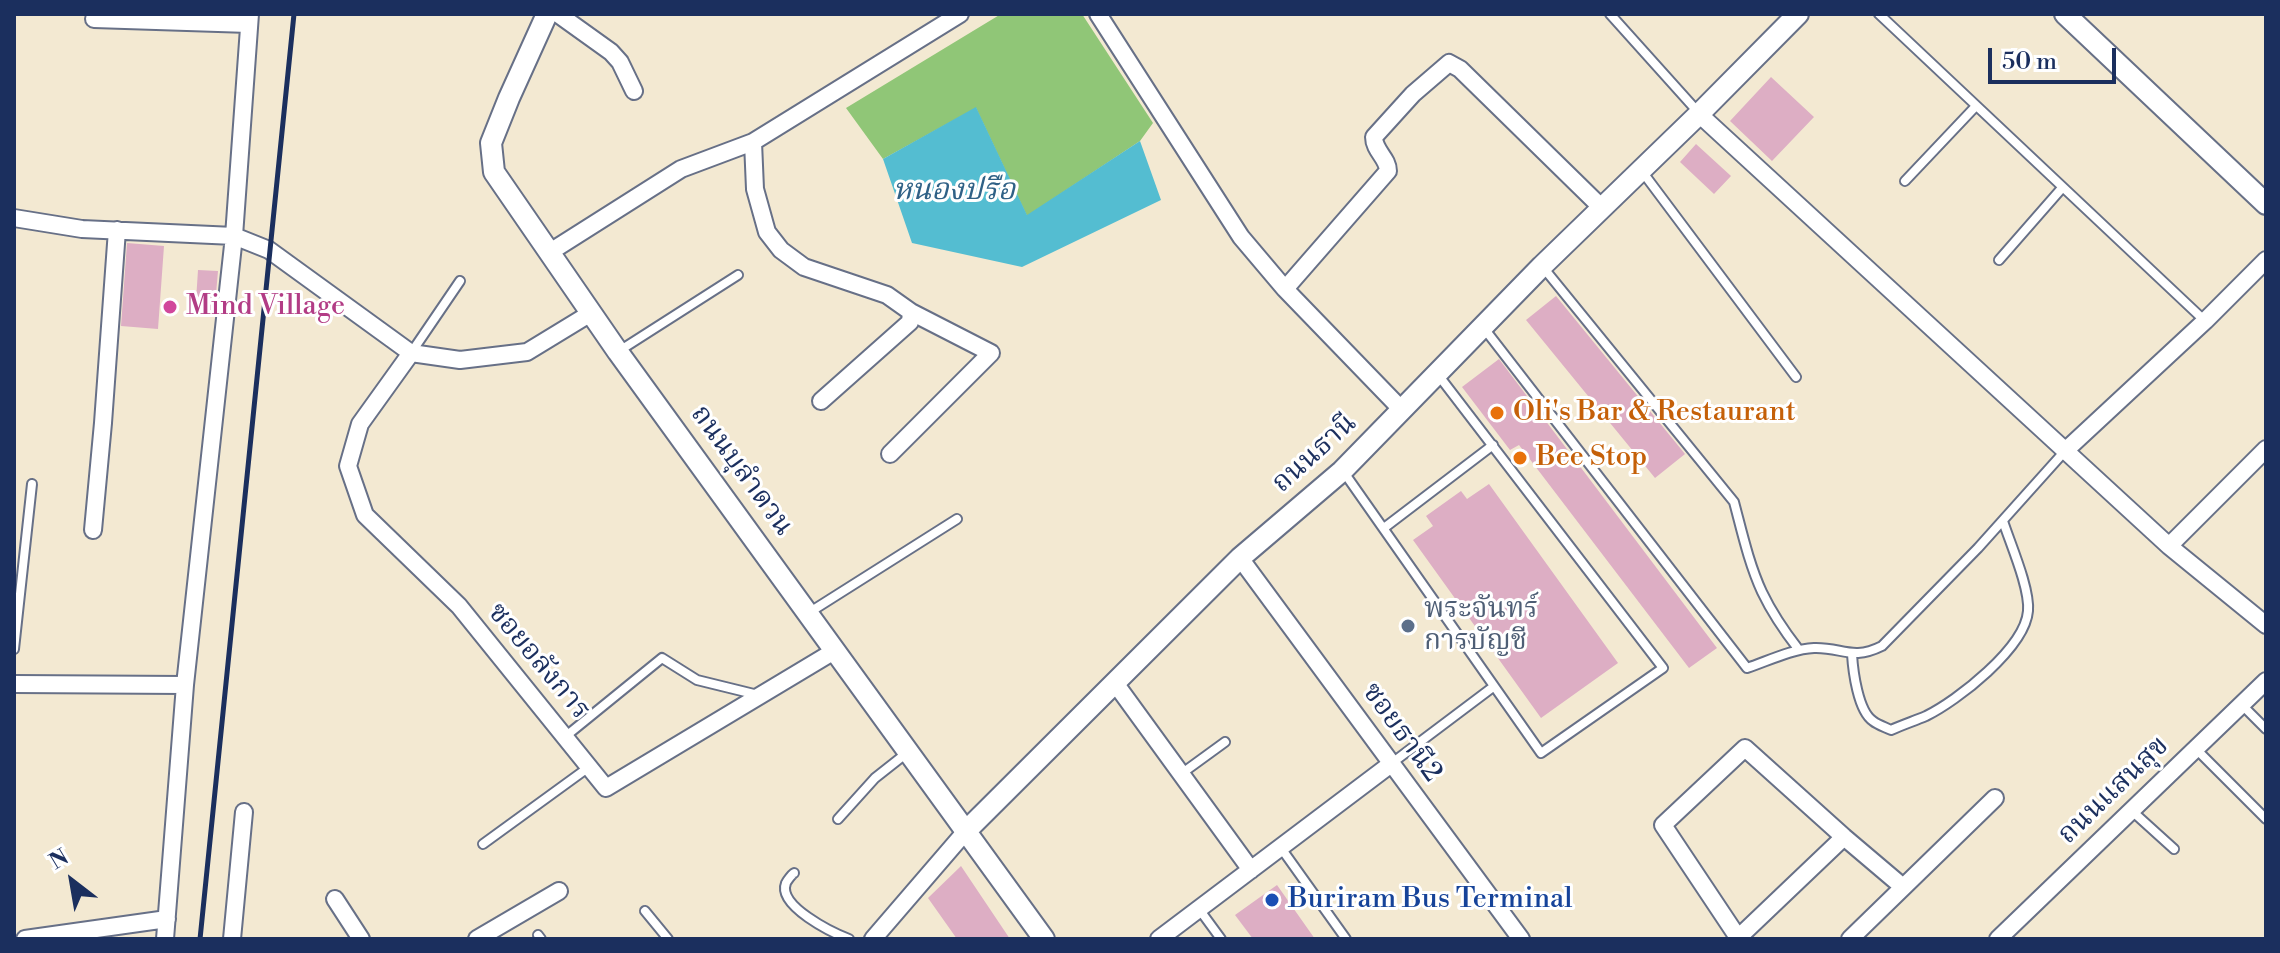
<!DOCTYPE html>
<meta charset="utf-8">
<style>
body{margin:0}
#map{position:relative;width:2280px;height:953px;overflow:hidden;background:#f3e9d2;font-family:"Libre Bodoni",serif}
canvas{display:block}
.frame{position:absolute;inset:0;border:16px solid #1b2f5e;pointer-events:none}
.north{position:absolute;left:32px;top:841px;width:80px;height:80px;-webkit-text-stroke:6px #fff;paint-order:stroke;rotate:329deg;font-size:22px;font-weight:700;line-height:32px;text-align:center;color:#1b2f5e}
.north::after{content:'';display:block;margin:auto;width:28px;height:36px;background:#1b2f5e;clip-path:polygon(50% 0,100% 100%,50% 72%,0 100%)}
.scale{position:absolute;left:1988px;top:48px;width:128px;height:36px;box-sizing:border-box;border:4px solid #1b2f5e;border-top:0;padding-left:10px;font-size:24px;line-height:28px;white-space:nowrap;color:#1b2f5e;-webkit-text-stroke:6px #fff;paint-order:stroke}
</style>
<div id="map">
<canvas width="2280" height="953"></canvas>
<div class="frame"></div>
<div class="north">N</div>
<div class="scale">50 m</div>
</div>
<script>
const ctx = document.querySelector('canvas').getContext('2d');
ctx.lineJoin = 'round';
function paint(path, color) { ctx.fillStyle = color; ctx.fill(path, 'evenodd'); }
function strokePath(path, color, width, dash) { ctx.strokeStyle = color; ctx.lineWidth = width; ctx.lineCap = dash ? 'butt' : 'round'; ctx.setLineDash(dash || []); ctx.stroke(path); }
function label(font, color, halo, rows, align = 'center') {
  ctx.font = font + ' "Libre Bodoni","Noto Serif Thai",serif'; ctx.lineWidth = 6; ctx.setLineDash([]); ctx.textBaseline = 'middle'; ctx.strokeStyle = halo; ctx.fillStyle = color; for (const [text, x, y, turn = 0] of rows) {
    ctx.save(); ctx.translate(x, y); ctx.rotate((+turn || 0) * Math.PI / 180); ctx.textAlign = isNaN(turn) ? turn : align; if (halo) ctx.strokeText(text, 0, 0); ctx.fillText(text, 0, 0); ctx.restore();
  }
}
paint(new Path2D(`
 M 1001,14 L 1082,14 L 1153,123 L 1140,141 L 1027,216 L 976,108 L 883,159 L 846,108 Z`), '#90c677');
paint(new Path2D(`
 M 976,107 L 1027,215 L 1140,141 L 1161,200 L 1022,267 L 912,243 L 883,159 Z`), '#54bdd1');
paint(new Path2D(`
 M 1771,77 L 1814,117 L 1772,161 L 1730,121 Z
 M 1696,144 L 1731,176 L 1714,194 L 1680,162 Z
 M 127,243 L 164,246 L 158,329 L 121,326 Z
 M 198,270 L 218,271 L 214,317 L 195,316 Z
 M 1556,296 L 1685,454 L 1655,478 L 1526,320 Z
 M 1499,359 L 1717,648 L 1689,668 L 1519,445 L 1510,450 L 1462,387 Z
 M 1489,484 L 1618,663 L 1541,718 L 1413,540 L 1433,526 L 1426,516 L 1461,491 L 1467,499 Z
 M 961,866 L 1010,939 L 957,939 L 928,898 Z
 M 1277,885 L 1315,939 L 1253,939 L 1235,915 Z`), '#ddaec4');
const service = new Path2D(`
 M 1610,14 L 1698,112
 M 1879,14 L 2205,321
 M 1641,170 L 1796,377
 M 1905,181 L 1976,106
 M 1999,260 L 2062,188
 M 1542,266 L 1734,502 C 1742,532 1749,564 1762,592 C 1772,613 1785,632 1799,650
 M 1483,327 L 1747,668 C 1768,661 1792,649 1814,648 C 1842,647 1852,661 1882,646 L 1978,548 L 2065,451
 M 619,351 L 738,275
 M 411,353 L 460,281
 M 1343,471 L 1541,753 L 1663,668 L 1439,376
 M 1384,528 L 1493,445
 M 810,612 L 957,519
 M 14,649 L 32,484
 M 1852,654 C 1853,671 1858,711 1873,721 C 1878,725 1885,727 1891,730 C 1902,725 1914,721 1926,716 C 1957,701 2025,648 2028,611 C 2030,588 2010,543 2003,521
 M 2242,705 L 2266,729
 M 566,736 L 662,658 L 697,680 L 758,695
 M 2196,749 L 2266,819
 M 1392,763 L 1493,687
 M 1181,774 L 1225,742
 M 2132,811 L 2174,849
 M 838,819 L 875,778 L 908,752
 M 483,844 L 589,767
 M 1281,848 L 1346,939
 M 794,873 C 793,873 786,882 786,883 C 777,906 833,933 849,939
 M 1199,909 L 1221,939
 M 645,911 L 668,939
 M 538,935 L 541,939`);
const minor = new Path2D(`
 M 558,14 L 611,52 L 620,62 L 634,91
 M 1098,14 L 1241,237 L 1285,289 L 1402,410
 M 94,19 L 249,24
 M 1699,114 L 2169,546 L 2266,625
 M 753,142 L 755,189 L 767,232 L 781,250 L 804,267 L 887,295 L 911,312 L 910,322 L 821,401
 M 14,218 L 82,229 L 234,236 L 269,250 L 411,353 L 460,360 L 527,352 L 591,313
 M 550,252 L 681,169 L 753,142 L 960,14
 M 1285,289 L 1388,171 C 1388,158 1374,151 1374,137 L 1413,94 L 1449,63 L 1460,69 L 1602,208
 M 411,353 L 360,424 L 348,466 L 365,515 L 459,606 L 606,788 L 836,650
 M 2065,451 L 2205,321 L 2266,260
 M 890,454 L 991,353 L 911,312
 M 93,530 L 103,423 L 117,230
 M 2169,546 L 2266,449
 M 1240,558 L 1521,939
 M 1115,683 L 1251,870
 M 14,684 L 185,685
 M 335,899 L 361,939
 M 1738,938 L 1844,837
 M 25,939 L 167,919
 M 165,939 L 185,685 L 234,236 L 250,14
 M 232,939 L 244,812
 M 477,939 L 559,891
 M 873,939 L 966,831
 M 1159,939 L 1391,764
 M 1739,939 L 1663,825 L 1745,748 L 1844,837 L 1903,887
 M 1850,939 L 1995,798
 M 1998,939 L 2266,681`);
const tertiary = new Path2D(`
 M 547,14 L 509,98 L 491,143 L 494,172 L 618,352 L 1044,939
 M 2065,14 L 2266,204
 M 966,831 L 1240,558 L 1342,471 L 1542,266 L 1699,114 L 1798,14`);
strokePath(service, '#677087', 12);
strokePath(minor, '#677087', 20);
strokePath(tertiary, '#677087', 24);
strokePath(service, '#fff', 8);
strokePath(minor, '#fff', 16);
strokePath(tertiary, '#fff', 20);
strokePath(new Path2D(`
 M 200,939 L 294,14`), '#1b2f5e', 5);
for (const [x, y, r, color] of [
 [170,307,8,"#d1479c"],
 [1497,413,8,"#e8710a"],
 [1520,458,8,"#e8710a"],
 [1408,626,8,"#5c6f8a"],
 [1272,900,8,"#1a4fb4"]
]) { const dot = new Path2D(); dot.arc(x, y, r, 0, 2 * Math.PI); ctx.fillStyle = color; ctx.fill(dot); strokePath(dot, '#fff', 3); }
label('28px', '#b23c85', '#fff', [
 ["Mind Village",186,307]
], 'left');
label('28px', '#c56008', '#fff', [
 ["Oli's Bar & Restaurant",1513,413],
 ["Bee Stop",1536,458]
], 'left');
label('28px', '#1b2f5e', '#fff', [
 ["ถนนธานี",1315,454,-42],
 ["ถนนบุลำดวน",741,471,54],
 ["ซอยอลังการ",538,662,50],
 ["ซอยธานี2",1401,733,54],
 ["ถนนแสนสุข",2114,791,-44]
]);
label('28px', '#4e5e75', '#fff', [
 ["พระจันทร์",1424,610],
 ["การบัญชี",1424,642]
], 'left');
label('28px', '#164399', '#fff', [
 ["Buriram Bus Terminal",1288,900]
], 'left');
label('italic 30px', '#2f6186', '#fff', [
 ["หนองปรือ",954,192]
]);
</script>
